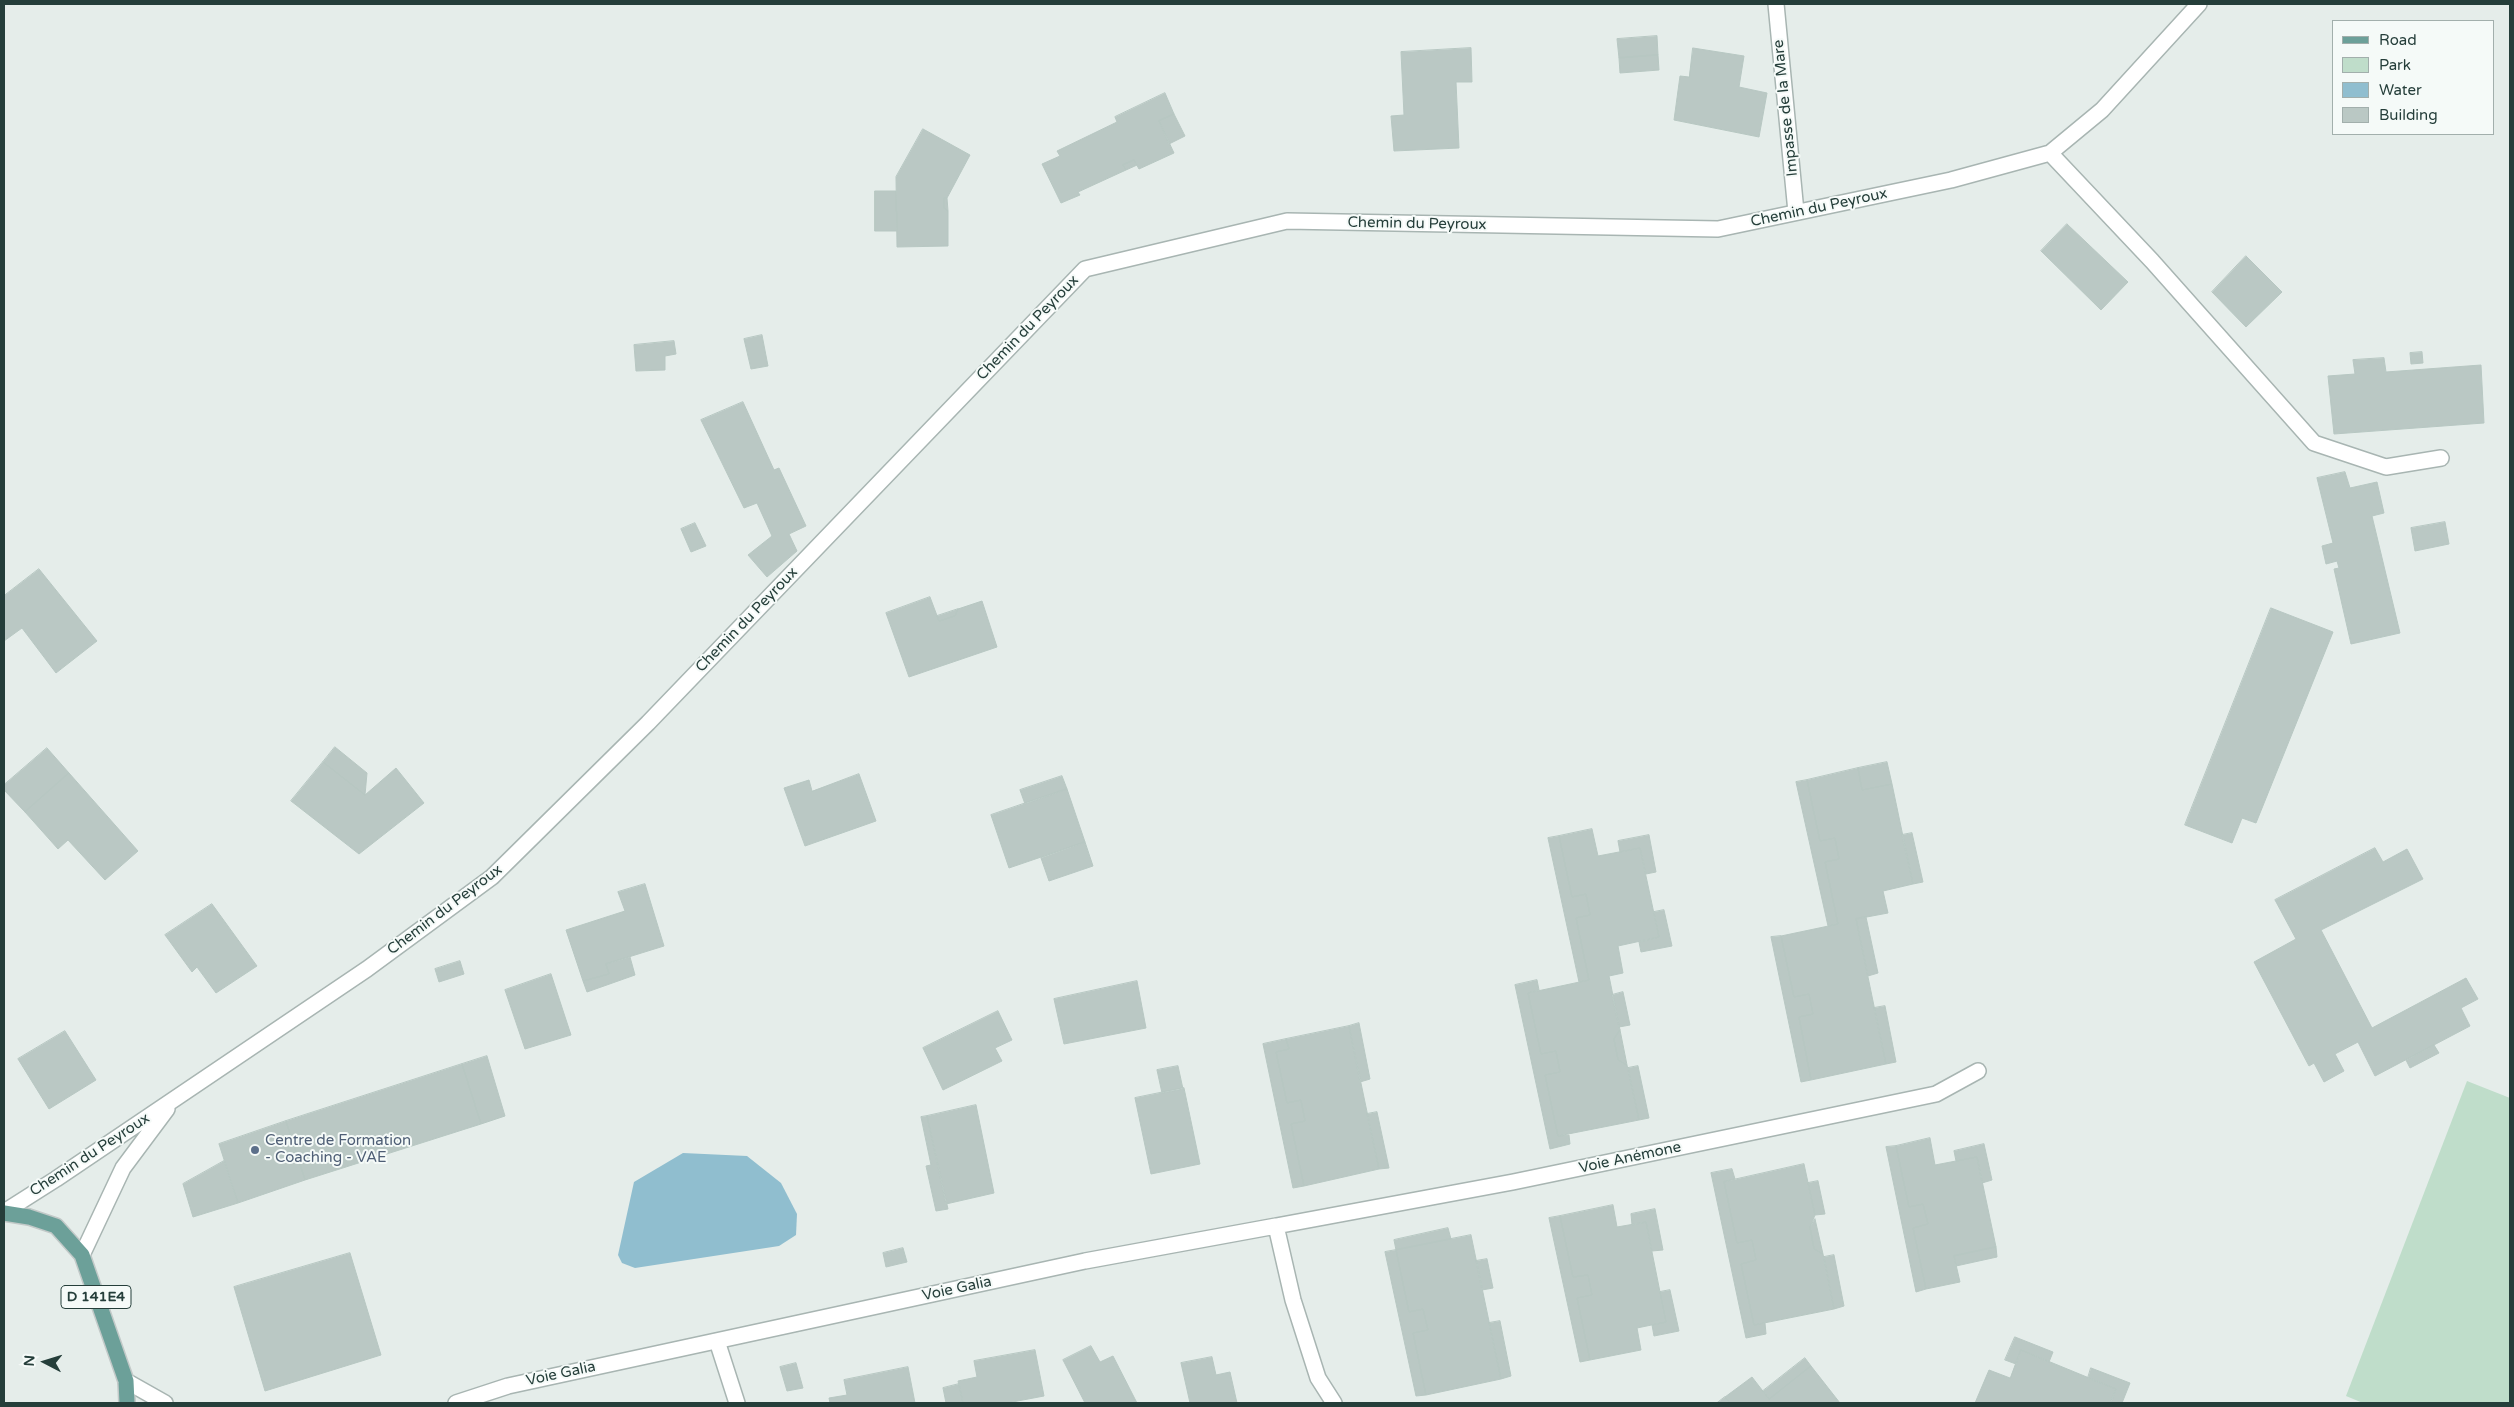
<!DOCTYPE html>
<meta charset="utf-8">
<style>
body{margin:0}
#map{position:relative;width:2514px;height:1407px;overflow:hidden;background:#e5edea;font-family:"Varela Round",sans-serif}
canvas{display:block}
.frame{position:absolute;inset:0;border:5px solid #253e3a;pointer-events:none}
.legend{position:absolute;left:2332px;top:20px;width:162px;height:115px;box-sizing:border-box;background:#f5faf8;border:1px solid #a2afac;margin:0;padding:6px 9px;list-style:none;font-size:15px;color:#253e3a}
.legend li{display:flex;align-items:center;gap:10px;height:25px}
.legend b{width:25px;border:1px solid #a2afac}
.north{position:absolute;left:20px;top:1337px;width:50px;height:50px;-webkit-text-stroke:4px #f5faf8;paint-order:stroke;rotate:275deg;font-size:14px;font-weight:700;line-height:20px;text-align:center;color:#253e3a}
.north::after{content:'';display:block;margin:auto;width:18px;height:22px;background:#253e3a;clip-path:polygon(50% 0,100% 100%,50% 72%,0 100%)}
</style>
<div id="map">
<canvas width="2514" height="1407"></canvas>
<div class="frame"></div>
<ul class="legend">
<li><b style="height:6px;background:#6ca099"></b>Road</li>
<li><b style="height:14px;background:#bfddca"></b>Park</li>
<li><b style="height:14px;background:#90becf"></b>Water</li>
<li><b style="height:14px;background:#bac8c4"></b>Building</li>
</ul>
<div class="north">N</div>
</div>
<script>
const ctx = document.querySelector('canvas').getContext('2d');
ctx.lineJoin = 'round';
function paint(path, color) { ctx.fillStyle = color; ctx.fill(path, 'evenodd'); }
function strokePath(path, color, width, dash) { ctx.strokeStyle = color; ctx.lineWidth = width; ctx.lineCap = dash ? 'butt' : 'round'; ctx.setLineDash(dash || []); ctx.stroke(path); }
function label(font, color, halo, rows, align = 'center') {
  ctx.font = font + ' "Varela Round",sans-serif'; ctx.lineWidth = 4; ctx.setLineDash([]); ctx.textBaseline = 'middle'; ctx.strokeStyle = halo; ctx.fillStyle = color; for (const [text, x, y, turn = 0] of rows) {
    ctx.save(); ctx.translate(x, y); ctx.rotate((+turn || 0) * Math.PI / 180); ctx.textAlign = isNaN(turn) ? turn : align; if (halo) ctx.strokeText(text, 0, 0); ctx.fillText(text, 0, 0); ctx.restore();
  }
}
paint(new Path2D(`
 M 2467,1081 L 2510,1098 L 2510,1403 L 2363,1403 L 2346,1396 Z`), '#bfddca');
paint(new Path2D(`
 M 683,1153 L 747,1156 L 781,1183 L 797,1214 L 796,1235 L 779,1246 L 635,1268 L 622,1263 L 618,1255 L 634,1182 Z`), '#90becf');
const building = new Path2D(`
 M 1657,36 L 1658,55 L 1619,58 L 1617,39 Z
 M 1471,48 L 1472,82 L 1456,82 L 1459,148 L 1394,151 L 1391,116 L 1404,115 L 1401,52 Z
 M 1693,48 L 1744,56 L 1739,87 L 1767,93 L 1759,137 L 1674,120 L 1680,76 L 1689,77 Z
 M 1658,55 L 1659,70 L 1620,73 L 1619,58 Z
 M 1165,93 L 1174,114 L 1159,121 L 1174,153 L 1139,169 L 1134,160 L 1123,165 L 1126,170 L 1078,192 L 1080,195 L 1061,203 L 1042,164 L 1060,156 L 1057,151 L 1117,122 L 1115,117 Z
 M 1174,114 L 1185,136 L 1169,144 L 1159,121 Z
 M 923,129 L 970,155 L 947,198 L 944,198 L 944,208 L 948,211 L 948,246 L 897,247 L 896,177 Z
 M 1134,160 L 1137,165 L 1126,170 L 1123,165 Z
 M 875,191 L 896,191 L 897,231 L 875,231 Z
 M 944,198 L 947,198 L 948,211 L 944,208 Z
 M 2067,224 L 2128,282 L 2101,310 L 2041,251 Z
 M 2246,256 L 2282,292 L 2246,327 L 2212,292 Z
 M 762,335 L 768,366 L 751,369 L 744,339 Z
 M 674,341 L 676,354 L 665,356 L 665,370 L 636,371 L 634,345 Z
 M 2422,352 L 2423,363 L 2411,364 L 2410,353 Z
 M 2384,358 L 2386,372 L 2481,365 L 2484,423 L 2334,434 L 2328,376 L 2355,374 L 2353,360 Z
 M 743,402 L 774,470 L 779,468 L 806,526 L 789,534 L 797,551 L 767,577 L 748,555 L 772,536 L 757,503 L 744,508 L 701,420 Z
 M 2345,472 L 2350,488 L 2377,482 L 2384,513 L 2372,516 L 2400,633 L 2351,644 L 2334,569 L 2339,568 L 2337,561 L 2326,564 L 2322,546 L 2333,543 L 2317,478 Z
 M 2445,522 L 2449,544 L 2415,551 L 2411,528 Z
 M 695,523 L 706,546 L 691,552 L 681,529 Z
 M 39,569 L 97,641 L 56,673 L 22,628 L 4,641 L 4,596 Z
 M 930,597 L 939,621 L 955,616 L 958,609 L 982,601 L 997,647 L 909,677 L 886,613 Z
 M 2271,608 L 2333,632 L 2256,823 L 2242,818 L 2232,843 L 2185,825 Z
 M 958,609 L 955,616 L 939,621 L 937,616 Z
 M 335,747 L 367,773 L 365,795 L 323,762 Z
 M 47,748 L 69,773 L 25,812 L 4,790 L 4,785 Z
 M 323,762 L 365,795 L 396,768 L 424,803 L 359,854 L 291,801 Z
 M 1887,762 L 1892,784 L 1862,790 L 1858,768 Z
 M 1858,768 L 1862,790 L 1892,784 L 1913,884 L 1883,891 L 1888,913 L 1856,919 L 1886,1064 L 1811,1080 L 1799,1017 L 1813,1014 L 1809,994 L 1794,997 L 1781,936 L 1838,924 L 1825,862 L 1839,859 L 1835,838 L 1820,841 L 1807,780 Z
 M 69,773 L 138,851 L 105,880 L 68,840 L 58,849 L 25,812 Z
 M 859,774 L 876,821 L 805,846 L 784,788 L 809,780 L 812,791 Z
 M 1062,776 L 1067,789 L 1025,804 L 1020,790 Z
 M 1807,780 L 1820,841 L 1835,838 L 1839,859 L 1825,862 L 1838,924 L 1828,926 L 1796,782 Z
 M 1067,789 L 1085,842 L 1009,868 L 991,815 Z
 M 1592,829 L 1598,856 L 1640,848 L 1659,937 L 1618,946 L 1623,973 L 1609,976 L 1620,1030 L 1614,1039 L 1618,1060 L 1627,1065 L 1639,1120 L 1558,1136 L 1545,1075 L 1560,1072 L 1556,1051 L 1541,1054 L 1528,993 L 1589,980 L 1576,918 L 1590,915 L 1586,894 L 1572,897 L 1559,836 Z
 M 1912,833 L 1923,882 L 1913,884 L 1902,835 Z
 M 1649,835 L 1656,872 L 1646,874 L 1640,848 L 1620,852 L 1618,841 Z
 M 1559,836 L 1572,897 L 1586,894 L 1590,915 L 1576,918 L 1589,980 L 1579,982 L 1548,838 Z
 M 1085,842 L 1093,866 L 1049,881 L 1041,858 Z
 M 2375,848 L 2383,862 L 2407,849 L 2423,879 L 2321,930 L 2372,1028 L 2466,978 L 2478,999 L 2461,1008 L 2470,1026 L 2375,1076 L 2358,1042 L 2335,1054 L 2344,1071 L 2324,1082 L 2314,1063 L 2309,1066 L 2254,962 L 2296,939 L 2275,900 Z
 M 645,884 L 664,946 L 606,964 L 609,974 L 583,981 L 566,930 L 625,911 L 618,892 Z
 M 212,904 L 257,966 L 216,993 L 197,967 L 192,972 L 165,935 Z
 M 1664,910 L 1672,946 L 1641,952 L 1639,942 L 1659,937 L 1654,912 Z
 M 1866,917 L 1878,973 L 1868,976 L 1856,919 Z
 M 1781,936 L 1794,997 L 1809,994 L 1813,1014 L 1799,1017 L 1811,1080 L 1801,1082 L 1771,937 Z
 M 630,957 L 635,975 L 587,992 L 583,981 L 609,974 L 606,964 Z
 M 460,961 L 464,974 L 439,982 L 435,969 Z
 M 551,974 L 571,1035 L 525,1049 L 505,990 Z
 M 1537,980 L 1539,990 L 1528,993 L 1541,1054 L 1556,1051 L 1560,1072 L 1545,1075 L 1558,1136 L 1569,1135 L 1570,1144 L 1550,1149 L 1515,985 Z
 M 1137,981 L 1146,1028 L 1064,1044 L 1054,999 Z
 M 1623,992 L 1630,1025 L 1619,1027 L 1612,995 Z
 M 1885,1006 L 1896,1062 L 1886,1064 L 1874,1008 Z
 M 998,1011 L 1012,1040 L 995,1048 L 1002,1061 L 943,1090 L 923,1048 Z
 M 1359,1023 L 1370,1079 L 1360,1082 L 1349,1026 Z
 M 1349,1026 L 1379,1169 L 1304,1186 L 1291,1124 L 1305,1121 L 1301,1100 L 1287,1103 L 1276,1052 L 1289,1049 L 1286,1039 Z
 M 1620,1030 L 1627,1065 L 1618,1060 L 1614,1039 Z
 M 65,1031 L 96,1080 L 49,1109 L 18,1059 Z
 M 1286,1039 L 1289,1049 L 1276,1052 L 1287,1103 L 1301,1100 L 1305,1121 L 1291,1124 L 1304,1186 L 1293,1188 L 1263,1044 Z
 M 2434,1045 L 2439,1053 L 2410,1068 L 2406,1060 Z
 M 487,1056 L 505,1116 L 481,1124 L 462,1064 Z
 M 462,1064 L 481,1124 L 305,1180 L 286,1121 Z
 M 1178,1066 L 1183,1089 L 1162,1093 L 1157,1070 Z
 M 1638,1066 L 1649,1118 L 1639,1120 L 1628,1068 Z
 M 1184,1088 L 1200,1164 L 1151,1174 L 1135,1098 Z
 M 976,1105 L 994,1193 L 946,1204 L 927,1116 Z
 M 1377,1112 L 1389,1168 L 1379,1169 L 1367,1114 Z
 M 927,1116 L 948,1209 L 936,1211 L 926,1166 L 931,1165 L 921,1117 Z
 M 286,1121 L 305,1180 L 238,1203 L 219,1144 Z
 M 1930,1138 L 1935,1165 L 1977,1157 L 1996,1247 L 1954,1256 L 1960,1282 L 1926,1289 L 1913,1228 L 1928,1224 L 1923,1204 L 1909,1207 L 1896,1146 Z
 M 1984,1144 L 1992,1180 L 1982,1183 L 1977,1157 L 1956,1161 L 1954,1151 Z
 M 1896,1146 L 1909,1207 L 1923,1204 L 1928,1224 L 1913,1228 L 1926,1289 L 1916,1292 L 1886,1147 Z
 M 224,1161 L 238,1203 L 193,1217 L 183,1184 Z
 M 1804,1164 L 1815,1215 L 1810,1227 L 1814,1249 L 1823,1254 L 1834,1309 L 1754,1325 L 1741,1264 L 1756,1260 L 1752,1240 L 1737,1243 L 1724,1182 Z
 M 1732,1169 L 1735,1179 L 1724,1182 L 1737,1243 L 1752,1240 L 1756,1260 L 1741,1264 L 1754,1325 L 1765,1323 L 1766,1334 L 1746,1338 L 1711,1173 Z
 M 1818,1181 L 1825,1214 L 1815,1215 L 1808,1183 Z
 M 1613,1205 L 1617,1227 L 1646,1222 L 1666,1322 L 1637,1328 L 1641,1350 L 1590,1360 L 1577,1298 L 1592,1295 L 1588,1275 L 1573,1277 L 1560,1216 Z
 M 1655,1209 L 1663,1250 L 1652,1251 L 1646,1222 L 1632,1225 L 1631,1214 Z
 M 1560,1216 L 1573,1277 L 1588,1275 L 1592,1295 L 1577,1298 L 1590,1360 L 1580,1362 L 1549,1218 Z
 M 1815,1219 L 1823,1254 L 1814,1249 L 1810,1227 Z
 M 1448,1228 L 1451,1239 L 1396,1250 L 1394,1240 Z
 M 1471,1235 L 1501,1379 L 1426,1395 L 1413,1333 L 1428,1330 L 1423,1309 L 1409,1312 L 1396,1250 Z
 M 1996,1247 L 1997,1257 L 1956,1266 L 1954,1256 Z
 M 903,1248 L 907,1262 L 886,1267 L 883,1253 Z
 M 1396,1250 L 1409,1312 L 1423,1309 L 1428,1330 L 1413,1333 L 1426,1395 L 1416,1396 L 1385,1252 Z
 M 350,1253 L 381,1355 L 265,1391 L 234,1287 Z
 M 1834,1255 L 1844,1306 L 1834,1309 L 1824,1257 Z
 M 1487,1259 L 1493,1288 L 1482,1290 L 1476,1261 Z
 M 1670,1290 L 1679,1331 L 1654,1336 L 1652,1325 L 1666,1322 L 1660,1292 Z
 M 1500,1321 L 1511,1376 L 1501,1379 L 1489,1323 Z
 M 2015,1337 L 2053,1352 L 2049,1362 L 2021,1350 L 2016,1364 L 2005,1360 Z
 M 1091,1346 L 1100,1362 L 1113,1356 L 1137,1403 L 1085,1403 L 1063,1360 Z
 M 1035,1350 L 1044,1396 L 1007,1403 L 963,1403 L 958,1381 L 977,1377 L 974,1361 Z
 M 2021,1350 L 2116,1389 L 2110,1403 L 1975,1403 L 1989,1370 L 2010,1378 Z
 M 1212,1357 L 1216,1375 L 1230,1372 L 1237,1403 L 1190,1403 L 1181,1363 Z
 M 1805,1358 L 1811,1366 L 1769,1399 L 1763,1391 Z
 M 796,1363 L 803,1388 L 787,1391 L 780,1367 Z
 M 1811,1366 L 1840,1403 L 1730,1403 L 1725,1397 L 1752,1377 L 1769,1399 Z
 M 908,1367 L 915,1403 L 830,1403 L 829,1398 L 847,1395 L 844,1380 Z
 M 2091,1368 L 2130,1383 L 2122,1403 L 2111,1403 L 2116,1389 L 2088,1378 Z
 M 959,1384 L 963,1403 L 946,1403 L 943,1388 Z
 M 1725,1397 L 1730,1403 L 1717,1403 Z`);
paint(building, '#bac8c4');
strokePath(building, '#b7c7c2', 1);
const minor = new Path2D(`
 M 1776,4 L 1796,212
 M 2050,153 L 2152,261 L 2314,443 L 2386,467 L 2441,458
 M 4,1212 L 56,1179 L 367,969 L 492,877 L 648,723 L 1085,269 L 1287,221 L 1718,229 L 1951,180 L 2050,153 L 2102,110 L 2199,4
 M 1276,1226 L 1513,1182 L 1936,1094 L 1978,1071
 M 82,1255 L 123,1168 L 167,1109
 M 717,1341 L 737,1403
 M 126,1381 L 165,1403
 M 456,1403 L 508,1386 L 1085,1261 L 1276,1226 L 1293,1300 L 1318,1378 L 1334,1403`);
const major = new Path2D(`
 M 4,1213 L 29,1217 L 56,1226 L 82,1255 L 126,1381 L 127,1403`);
strokePath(minor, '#a8b5b2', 18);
strokePath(major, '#c2c9c8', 18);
strokePath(minor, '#fff', 15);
strokePath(major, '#6ca099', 15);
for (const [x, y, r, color] of [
 [255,1150,5,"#5c6f8a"]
]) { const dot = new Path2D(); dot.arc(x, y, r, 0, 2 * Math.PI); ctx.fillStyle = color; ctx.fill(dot); strokePath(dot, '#f5faf8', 2); }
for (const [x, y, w] of [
 [96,1297,70]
]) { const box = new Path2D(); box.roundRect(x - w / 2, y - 11.5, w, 23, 4); ctx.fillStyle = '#f5faf8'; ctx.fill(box); strokePath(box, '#253e3a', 1); }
label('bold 14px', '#253e3a', null, [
 ["D 141E4",96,1297]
]);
label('15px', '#253e3a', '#f5faf8', [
 ["Impasse de la Mare",1786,108,-96],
 ["Chemin du Peyroux",1819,208,-12],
 ["Chemin du Peyroux",1417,224,1],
 ["Chemin du Peyroux",1028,328,-46],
 ["Chemin du Peyroux",747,620,-46],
 ["Chemin du Peyroux",445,910,-37],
 ["Chemin du Peyroux",90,1155,-33],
 ["Voie Anémone",1630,1158,-12],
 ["Voie Galia",957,1289,-12],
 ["Voie Galia",561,1374,-12]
]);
label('15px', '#4e5e75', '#f5faf8', [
 ["Centre de Formation",265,1141],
 ["- Coaching - VAE",265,1158]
], 'left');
</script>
